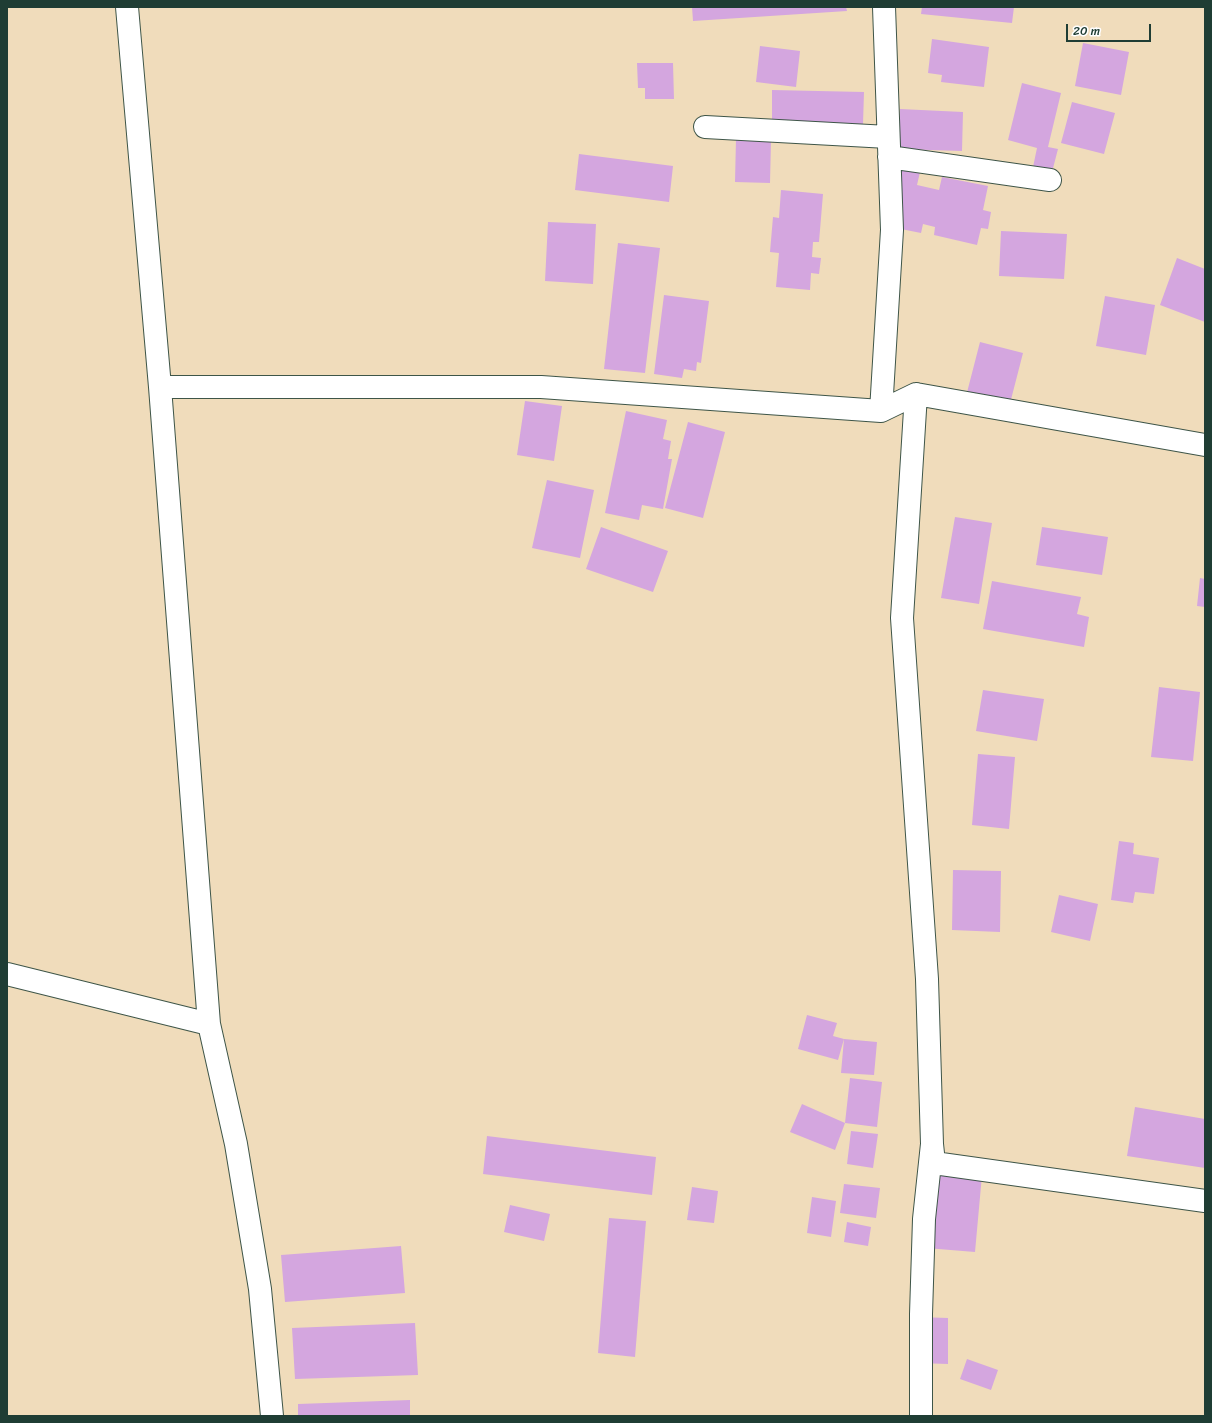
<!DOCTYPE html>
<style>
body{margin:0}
#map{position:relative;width:1212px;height:1423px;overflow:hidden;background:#f0dcbb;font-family:Sriracha,sans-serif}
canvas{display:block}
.frame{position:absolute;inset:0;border:8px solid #1f3d34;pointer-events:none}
.scale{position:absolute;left:1066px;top:24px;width:85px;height:18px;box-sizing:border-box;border:2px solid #1f3d34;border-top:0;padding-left:5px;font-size:12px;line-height:14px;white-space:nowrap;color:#1f3d34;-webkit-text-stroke:3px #fff;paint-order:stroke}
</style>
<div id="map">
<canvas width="1212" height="1423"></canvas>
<div class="frame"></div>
<div class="scale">20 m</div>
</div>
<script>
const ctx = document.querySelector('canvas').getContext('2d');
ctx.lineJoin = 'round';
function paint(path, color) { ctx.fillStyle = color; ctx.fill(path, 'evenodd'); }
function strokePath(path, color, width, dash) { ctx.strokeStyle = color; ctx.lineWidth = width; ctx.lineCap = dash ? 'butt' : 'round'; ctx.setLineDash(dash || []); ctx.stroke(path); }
paint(new Path2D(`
 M 692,7 L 846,7 L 847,11 L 693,21 Z
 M 922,7 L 1014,7 L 1012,23 L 921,14 Z
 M 932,39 L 989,47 L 984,87 L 941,82 L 942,75 L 928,73 Z
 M 1083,43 L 1129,52 L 1121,95 L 1075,86 Z
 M 760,46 L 800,51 L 796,87 L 756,82 Z
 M 637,63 L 673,63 L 674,99 L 645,99 L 645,88 L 638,88 Z
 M 1022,83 L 1061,93 L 1048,147 L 1058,149 L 1052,172 L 1033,167 L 1037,148 L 1008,140 Z
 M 772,90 L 864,92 L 863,124 L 772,122 Z
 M 1072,102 L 1115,113 L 1104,154 L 1061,143 Z
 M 900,109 L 963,112 L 962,151 L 898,149 Z
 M 736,139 L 771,140 L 770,183 L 735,182 Z
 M 579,154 L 673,166 L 669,202 L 575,190 Z
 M 900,168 L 920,172 L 917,185 L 939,190 L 942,177 L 988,186 L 983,210 L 991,212 L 988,229 L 981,228 L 977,245 L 934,235 L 935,227 L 923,224 L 921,233 L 891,227 Z
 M 781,190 L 823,194 L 819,242 L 813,242 L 812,257 L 821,258 L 819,274 L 811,273 L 810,290 L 776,287 L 779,253 L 770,252 L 773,217 L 779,218 Z
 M 548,222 L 596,224 L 593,284 L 545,281 Z
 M 1001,231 L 1067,234 L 1064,279 L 999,276 Z
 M 618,243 L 660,248 L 645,373 L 604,369 Z
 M 1177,258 L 1205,269 L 1205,322 L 1160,305 Z
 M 664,295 L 709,301 L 701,363 L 697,362 L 696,371 L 684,369 L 682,378 L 654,374 Z
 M 1105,296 L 1155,305 L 1146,355 L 1096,346 Z
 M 980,342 L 1023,353 L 1006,419 L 963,408 Z
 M 525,401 L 562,406 L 554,461 L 517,455 Z
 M 626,411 L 667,420 L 663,439 L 671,441 L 668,459 L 672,459 L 663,509 L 642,505 L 639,520 L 605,513 Z
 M 688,422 L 725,432 L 703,518 L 665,508 Z
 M 547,480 L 594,490 L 580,558 L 532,548 Z
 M 955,517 L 992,523 L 979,604 L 941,598 Z
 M 601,527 L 668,551 L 653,592 L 586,569 Z
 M 1042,527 L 1108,537 L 1102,575 L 1036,565 Z
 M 1200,578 L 1205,579 L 1205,607 L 1197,606 Z
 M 992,581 L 1081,597 L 1077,614 L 1089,617 L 1084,647 L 983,629 Z
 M 1159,687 L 1200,692 L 1193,761 L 1151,757 Z
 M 983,690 L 1044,699 L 1037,741 L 976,731 Z
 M 978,754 L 1015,757 L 1009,829 L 972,825 Z
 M 1119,841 L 1134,843 L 1133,854 L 1159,858 L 1154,894 L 1135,892 L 1133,903 L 1111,900 Z
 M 953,870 L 1001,871 L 1000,932 L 952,930 Z
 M 1059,895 L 1098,904 L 1090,941 L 1051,932 Z
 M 807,1015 L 837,1023 L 833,1036 L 844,1039 L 877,1042 L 874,1075 L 841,1073 L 844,1039 L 838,1060 L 798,1049 Z
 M 850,1078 L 882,1082 L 877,1127 L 845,1123 Z
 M 802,1104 L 845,1123 L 835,1150 L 790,1132 Z
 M 1135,1107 L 1205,1119 L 1205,1168 L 1127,1156 Z
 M 851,1131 L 878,1134 L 873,1168 L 847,1164 Z
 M 487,1136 L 656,1157 L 652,1195 L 483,1174 Z
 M 933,1170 L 982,1175 L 975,1252 L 926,1248 Z
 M 844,1184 L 880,1188 L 876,1218 L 840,1213 Z
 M 692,1187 L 718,1191 L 714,1223 L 687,1220 Z
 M 812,1197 L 836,1201 L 831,1237 L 807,1233 Z
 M 510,1205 L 550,1214 L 544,1241 L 504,1232 Z
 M 609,1218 L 646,1221 L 635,1357 L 598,1353 Z
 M 847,1222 L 871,1227 L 868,1246 L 844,1242 Z
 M 401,1246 L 405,1293 L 285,1302 L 281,1255 Z
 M 918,1317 L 948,1318 L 948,1364 L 917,1363 Z
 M 415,1323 L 418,1375 L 295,1379 L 292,1328 Z
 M 967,1359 L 998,1370 L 991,1390 L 960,1379 Z
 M 410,1400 L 410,1416 L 298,1416 L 298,1404 Z`), '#d4a6df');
const minor = new Path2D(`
 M 705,127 L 888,137
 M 889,157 L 1050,180
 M 160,387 L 541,387 L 881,411 L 916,394 L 1205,445
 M 916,394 L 902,618 L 927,979 L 932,1144 L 924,1219 L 921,1314 L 921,1416
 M 881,411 L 892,230 L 884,7
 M 7,974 L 209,1024 L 160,387 L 127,7
 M 209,1024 L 236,1144 L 260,1289 L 272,1416
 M 932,1144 L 934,1163 L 1205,1201`);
strokePath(minor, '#3e5548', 24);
strokePath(minor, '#fff', 22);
</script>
